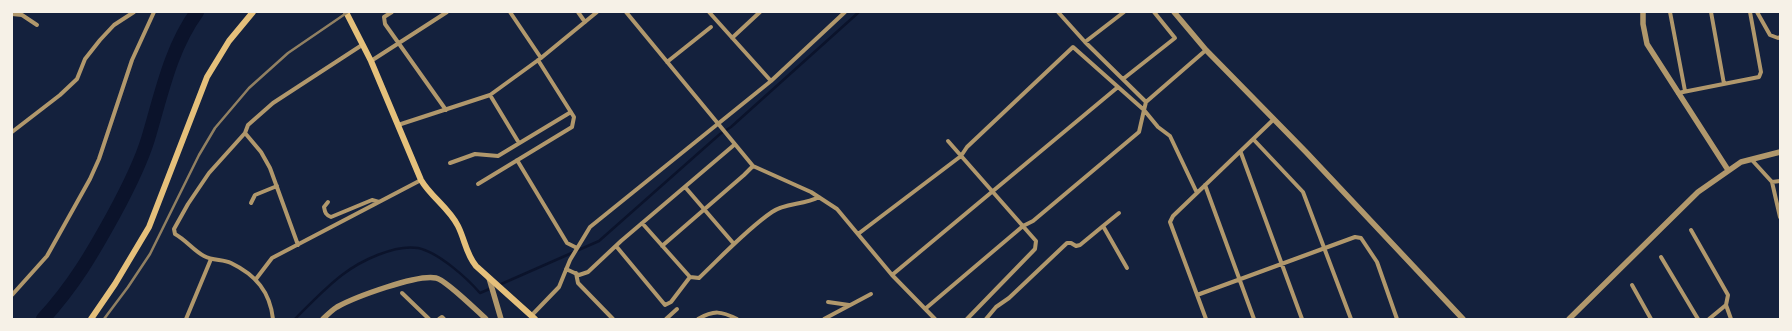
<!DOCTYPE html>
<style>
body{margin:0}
#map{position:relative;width:1792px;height:331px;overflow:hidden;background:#14213d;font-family:Lato,sans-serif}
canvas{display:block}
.frame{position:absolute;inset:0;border:13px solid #f6f1e7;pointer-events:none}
</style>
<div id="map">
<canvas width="1792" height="331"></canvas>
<div class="frame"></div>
</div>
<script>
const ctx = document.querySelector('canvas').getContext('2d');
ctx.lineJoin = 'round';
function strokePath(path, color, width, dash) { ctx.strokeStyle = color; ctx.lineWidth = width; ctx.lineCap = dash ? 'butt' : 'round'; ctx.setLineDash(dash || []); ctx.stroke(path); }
strokePath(new Path2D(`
 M 499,285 L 599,241 L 720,134 L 731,127 L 859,12
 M 44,319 L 44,318
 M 295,319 C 310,304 325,288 342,275 C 360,261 395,244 418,248 C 438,252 467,278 480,293 L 492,288`), '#0b132b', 2.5);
strokePath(new Path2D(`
 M 43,319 C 74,285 92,254 114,214 C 127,190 140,165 148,139 C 161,96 170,49 197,12`), '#0b132b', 14);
strokePath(new Path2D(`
 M 392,12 L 384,17 L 385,24 L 446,110
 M 510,12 L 541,58
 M 578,12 L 585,22
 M 626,12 L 753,166 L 811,192 L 837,209 L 892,275 L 935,319
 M 709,12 L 771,81
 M 1058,12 L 1085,42 L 1146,102
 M 1670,12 L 1685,91
 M 1711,12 L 1724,84
 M 1757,12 L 1770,35 L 1778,38 L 1780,37
 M 12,14 L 22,15 L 37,25
 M 732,38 L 760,12
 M 1085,42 L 1124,12
 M 371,61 L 447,12
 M 667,62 L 711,27
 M 1123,79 L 1175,38 L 1154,12
 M 1678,93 L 1759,77 L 1761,72 L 1750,12
 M 490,95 L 519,143
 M 398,125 L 490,95 L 541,58 L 597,12
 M 12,132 L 60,95 L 77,79 L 85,59 L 100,40 L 114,25 L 134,12
 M 245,133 L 209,173 L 188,204 L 174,229 L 175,234 C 186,240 194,251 204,256 C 213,261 223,259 231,263 C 256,275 270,292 273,319
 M 1254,140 L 1303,192 L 1351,319
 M 948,141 L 1036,241 L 1035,249 L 967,319
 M 1241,153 L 1302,319
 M 1751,159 L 1772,182 L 1780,217
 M 517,160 L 567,243 L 577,248
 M 450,163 L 475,154 L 498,156 L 571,112
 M 1772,182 L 1780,181
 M 478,184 L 572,127 L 574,117 L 538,60
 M 1205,185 L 1254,319
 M 685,187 L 734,244
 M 1197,193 L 1170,136 L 1158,127 L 1144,110 L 1146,102 L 1206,50
 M 328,202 L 324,207 C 325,213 326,215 331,217 L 372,200 L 379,202
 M 251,203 L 255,195 L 277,186
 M 642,223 L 690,277 L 699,278 C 721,257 747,229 772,212 C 785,203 804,205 819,197
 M 1103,226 L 1119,213
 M 1691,230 L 1728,295 L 1726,305 L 1731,319
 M 858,234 L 961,156 L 967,147 L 1073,47 L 1144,110 L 1139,132 L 1033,221 L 1023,226 L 925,309
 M 298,245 L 270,168 L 261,152 L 245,133 L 248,125 L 273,103 L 362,45
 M 616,246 L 665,305 L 671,302 L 690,277
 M 662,246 L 744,175 L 753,166
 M 1661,257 L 1698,319
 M 566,269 L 579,275 L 588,272 L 621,241 L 734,145
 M 576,273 L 578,283 L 613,319
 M 892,275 L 1118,87
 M 256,279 L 272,258 L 421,180
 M 1632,285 L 1651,319
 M 402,293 L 429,319
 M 12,295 L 47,256 L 90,179 L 99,159 L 132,60 L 154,12
 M 1197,295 L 1355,237 L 1361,238 L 1377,262 L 1397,319
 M 828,302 L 849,305
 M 531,316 L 559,287 L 570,260 L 590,227 L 771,81 L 845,12
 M 186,319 L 211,259
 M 439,319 L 442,317 L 444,319
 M 666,319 L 677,309
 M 698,319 C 714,310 721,311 737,319
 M 824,319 L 871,294
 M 986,319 L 996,307 L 1009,298 L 1067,243 L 1071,243 L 1076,246 L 1080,245 L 1103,226 L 1127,268
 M 1206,319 L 1170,222 L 1173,216 L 1274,119
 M 1709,319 L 1726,305`), '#b1986c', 4);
strokePath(new Path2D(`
 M 1174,12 L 1206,50 L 1306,152 L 1463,319
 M 1643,12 L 1643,24 L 1647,44 L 1728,170
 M 489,278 L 501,319
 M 323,319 C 327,315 332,310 337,307 C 355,297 417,274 436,278 C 446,280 477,311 486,319
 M 1569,319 L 1698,192 L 1741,162 L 1780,152`), '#b1986c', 5.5);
strokePath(new Path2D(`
 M 346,12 L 371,61 L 421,180 C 431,197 449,208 458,226 C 465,240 466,254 476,266 L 535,319
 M 91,319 L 115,284 L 149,227 L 207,77 L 229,41 L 253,12`), '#e5c07b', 6);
strokePath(new Path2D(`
 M 104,319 L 128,287 L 150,254 L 199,155 L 215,128 L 249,88 L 288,53 L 348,12`), '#918062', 2.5);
</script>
